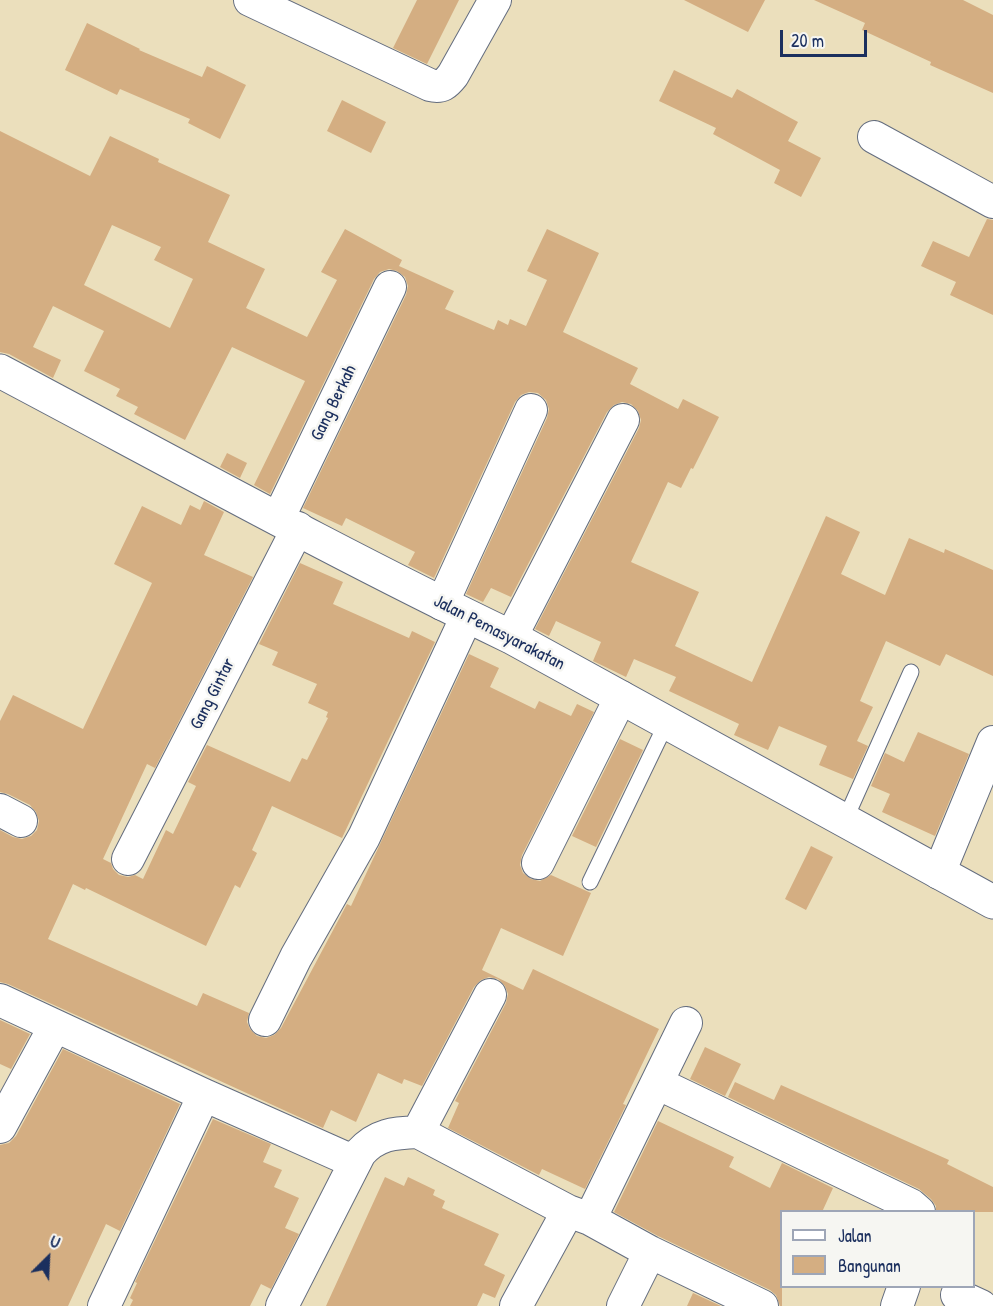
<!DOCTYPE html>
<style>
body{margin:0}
#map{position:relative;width:993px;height:1306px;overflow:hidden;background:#ebdfbc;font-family:"Patrick Hand",sans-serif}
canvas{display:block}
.legend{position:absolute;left:780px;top:1210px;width:195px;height:78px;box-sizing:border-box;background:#f6f6f2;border:2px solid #9ea6b7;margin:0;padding:8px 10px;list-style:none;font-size:18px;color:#1b2f5e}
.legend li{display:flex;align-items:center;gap:12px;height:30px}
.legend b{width:30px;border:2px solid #9ea6b7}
.north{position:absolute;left:18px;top:1228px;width:60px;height:60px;-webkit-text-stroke:4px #f6f6f2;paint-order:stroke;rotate:24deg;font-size:16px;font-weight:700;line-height:24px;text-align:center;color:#1b2f5e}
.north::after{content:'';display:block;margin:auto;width:21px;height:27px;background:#1b2f5e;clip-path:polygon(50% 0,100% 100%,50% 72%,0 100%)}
.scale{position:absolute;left:780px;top:30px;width:87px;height:27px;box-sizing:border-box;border:3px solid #1b2f5e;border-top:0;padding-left:8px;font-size:18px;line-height:21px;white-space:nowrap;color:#1b2f5e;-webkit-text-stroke:4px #f6f6f2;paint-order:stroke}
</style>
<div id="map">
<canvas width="993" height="1306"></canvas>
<ul class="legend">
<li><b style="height:8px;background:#fff"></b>Jalan</li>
<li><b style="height:16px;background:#d4ae82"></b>Bangunan</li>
</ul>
<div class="north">U</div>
<div class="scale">20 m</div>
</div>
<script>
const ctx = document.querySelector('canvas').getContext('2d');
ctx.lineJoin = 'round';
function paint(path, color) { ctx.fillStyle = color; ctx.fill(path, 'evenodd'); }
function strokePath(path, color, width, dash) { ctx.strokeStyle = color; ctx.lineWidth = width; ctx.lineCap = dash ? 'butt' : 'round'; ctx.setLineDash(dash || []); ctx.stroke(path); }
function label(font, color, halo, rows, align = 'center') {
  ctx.font = font + ' "Patrick Hand",sans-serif'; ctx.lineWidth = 5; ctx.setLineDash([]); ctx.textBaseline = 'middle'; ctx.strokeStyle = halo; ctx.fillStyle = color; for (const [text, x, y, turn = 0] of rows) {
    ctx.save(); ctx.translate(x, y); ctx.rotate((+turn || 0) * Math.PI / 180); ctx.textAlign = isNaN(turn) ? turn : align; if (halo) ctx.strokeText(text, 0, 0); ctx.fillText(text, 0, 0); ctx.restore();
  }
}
paint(new Path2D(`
 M 417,0 L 459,0 L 427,64 L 393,48 Z
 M 684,0 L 765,0 L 748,32 Z
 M 814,0 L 963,0 L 993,15 L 993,93 L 930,65 L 931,62 L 862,30 L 865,23 Z
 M 87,23 L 140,49 L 139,50 L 202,77 L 207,66 L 246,85 L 220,139 L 188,123 L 190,119 L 120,89 L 117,95 L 65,70 Z
 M 674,70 L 732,98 L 737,89 L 798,122 L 788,141 L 821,158 L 801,197 L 774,183 L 780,170 L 713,134 L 716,128 L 659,101 Z
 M 342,100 L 386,122 L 371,153 L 327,131 Z
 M 0,131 L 90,176 L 110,136 L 159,159 L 158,162 L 230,195 L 208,242 L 265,269 L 246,308 L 307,337 L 337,280 L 321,272 L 345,229 L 402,260 L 399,266 L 454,291 L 445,309 L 494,330 L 498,320 L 508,325 L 510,319 L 526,326 L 547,280 L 527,271 L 547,229 L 599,253 L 563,332 L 638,368 L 630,384 L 678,409 L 683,399 L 719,417 L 693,469 L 691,468 L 681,488 L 668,482 L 631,562 L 699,592 L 675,646 L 752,682 L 826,516 L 860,532 L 841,574 L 885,595 L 909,538 L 944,553 L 945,549 L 993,570 L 993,676 L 946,654 L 940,666 L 886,641 L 860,701 L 873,707 L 857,741 L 868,746 L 853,779 L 819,765 L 827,746 L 779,726 L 768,750 L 734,735 L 739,724 L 669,691 L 676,677 L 634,659 L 626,677 L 593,661 L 601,642 L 556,621 L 549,636 L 535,629 L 639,428 L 641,420 L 638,411 L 631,404 L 622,402 L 614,405 L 607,412 L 511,597 L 491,588 L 483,602 L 466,594 L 547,418 L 549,409 L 546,400 L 538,393 L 529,392 L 521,395 L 515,402 L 434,578 L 408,565 L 415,552 L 346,518 L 342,526 L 303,508 L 406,295 L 408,286 L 405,277 L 397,271 L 389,269 L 380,272 L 374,279 L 270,494 L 254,485 L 305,381 L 232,347 L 185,440 L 134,414 L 138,407 L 116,396 L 120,389 L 84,371 L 104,331 L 53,306 L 33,347 L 61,360 L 53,378 L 9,354 L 0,352 ZM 112,225 L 161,247 L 154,260 L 193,279 L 170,328 L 84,285 Z
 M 987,219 L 993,220 L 993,315 L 950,295 L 956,282 L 921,266 L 933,241 L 969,257 Z
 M 227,453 L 247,463 L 240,478 L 220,467 Z
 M 204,501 L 224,512 L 204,555 L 253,577 L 155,768 L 147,764 L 103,859 L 111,863 L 113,869 L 119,875 L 128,877 L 135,875 L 143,879 L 166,830 L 173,834 L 196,786 L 188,782 L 207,745 L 290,782 L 302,758 L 307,760 L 328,718 L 326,717 L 328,712 L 308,703 L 317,684 L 272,665 L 278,652 L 259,644 L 300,563 L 343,582 L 333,604 L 409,638 L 412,631 L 435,642 L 342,838 L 272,806 L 252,850 L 257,853 L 240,888 L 235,885 L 206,946 L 86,888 L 85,890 L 73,884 L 48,939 L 197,1006 L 203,993 L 249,1013 L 247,1022 L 250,1029 L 257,1036 L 266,1038 L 274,1035 L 281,1028 L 347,904 L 351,906 L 469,654 L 499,668 L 490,687 L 535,709 L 539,701 L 571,716 L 577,704 L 594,712 L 522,855 L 520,865 L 523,873 L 531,879 L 540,881 L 551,875 L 591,893 L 563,956 L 501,928 L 482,970 L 523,990 L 533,969 L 659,1029 L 623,1104 L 626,1105 L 585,1189 L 542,1169 L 539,1175 L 448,1128 L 459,1103 L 455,1101 L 506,1003 L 508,994 L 505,986 L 498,979 L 489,977 L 481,980 L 474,987 L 422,1086 L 404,1079 L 402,1084 L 378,1073 L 356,1122 L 331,1110 L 323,1128 L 8,984 L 0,982 L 0,830 L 13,837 L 22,839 L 31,836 L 37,830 L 39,821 L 36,812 L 30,805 L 8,794 L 0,792 L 0,721 L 13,695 L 83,729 L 152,583 L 114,564 L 142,506 L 181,525 L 190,505 L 200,510 Z
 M 918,732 L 969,754 L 935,836 L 882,812 L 890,794 L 871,786 L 885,753 L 904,762 Z
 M 620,739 L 643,750 L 596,847 L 572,836 Z
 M 811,846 L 833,857 L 806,910 L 785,899 Z
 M 0,1020 L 30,1034 L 11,1069 L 0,1064 Z
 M 705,1047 L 741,1064 L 725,1096 L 690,1079 Z
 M 63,1049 L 180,1104 L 120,1231 L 106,1224 L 68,1306 L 0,1306 L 0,1145 L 9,1143 L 16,1136 Z
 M 735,1082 L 774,1100 L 781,1085 L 949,1160 L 947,1164 L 993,1187 L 993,1212 L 936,1212 L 936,1206 L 931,1199 L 919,1189 L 728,1097 Z
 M 213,1119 L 271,1144 L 263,1162 L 282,1170 L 274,1187 L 299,1198 L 285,1228 L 299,1234 L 271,1289 L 261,1284 L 250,1306 L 130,1306 L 133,1300 L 130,1298 L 137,1283 L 135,1282 Z
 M 658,1121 L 734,1157 L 729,1167 L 770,1188 L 782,1163 L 833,1188 L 822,1212 L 782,1212 L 782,1306 L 780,1306 L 776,1295 L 770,1290 L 658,1236 L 614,1212 Z
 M 385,1177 L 404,1186 L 408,1177 L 435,1190 L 433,1195 L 445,1201 L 442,1208 L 499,1234 L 484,1265 L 505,1275 L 495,1298 L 483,1293 L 477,1306 L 326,1306 Z
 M 693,1293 L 721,1306 L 687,1306 Z`), '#d4ae82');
const service = new Path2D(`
 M 845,820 L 911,672
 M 590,882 L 667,722`);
const minor = new Path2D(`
 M 250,0 L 430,85 C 442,88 446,84 453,75 L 495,0
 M 874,137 L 993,202
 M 278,519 L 390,287
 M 442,604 L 531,410
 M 511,637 L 623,420
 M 0,810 L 21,821
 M 128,859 L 298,528
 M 538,863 L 621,697
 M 939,873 L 993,742
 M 0,1000 L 204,1095 L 355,1162
 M 265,1020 L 296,957 L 364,837 L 467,616
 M 657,1083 L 911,1205 L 919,1212
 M 0,1127 L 55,1026
 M 418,1132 L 490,995
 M 590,1219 L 686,1023
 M 957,1295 L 981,1306
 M 104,1306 L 204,1095
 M 282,1306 L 360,1153 C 377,1134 394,1133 418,1132 L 568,1211 L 590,1219 L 650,1252 L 762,1306
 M 516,1306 L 568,1211
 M 623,1306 L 650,1252
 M 897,1306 L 904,1286`);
const tertiary = new Path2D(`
 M 0,371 C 170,461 338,554 511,637 L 993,902`);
strokePath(service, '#646d7f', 17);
strokePath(minor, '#646d7f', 34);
strokePath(tertiary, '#646d7f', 35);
strokePath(service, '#fff', 15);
strokePath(minor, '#fff', 32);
strokePath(tertiary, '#fff', 33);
label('18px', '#1b2f5e', '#f6f6f2', [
 ["Gang Berkah",334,403,-64],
 ["Jalan Pemasyarakatan",499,633,27],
 ["Gang Gintar",213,694,-63]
]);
</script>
